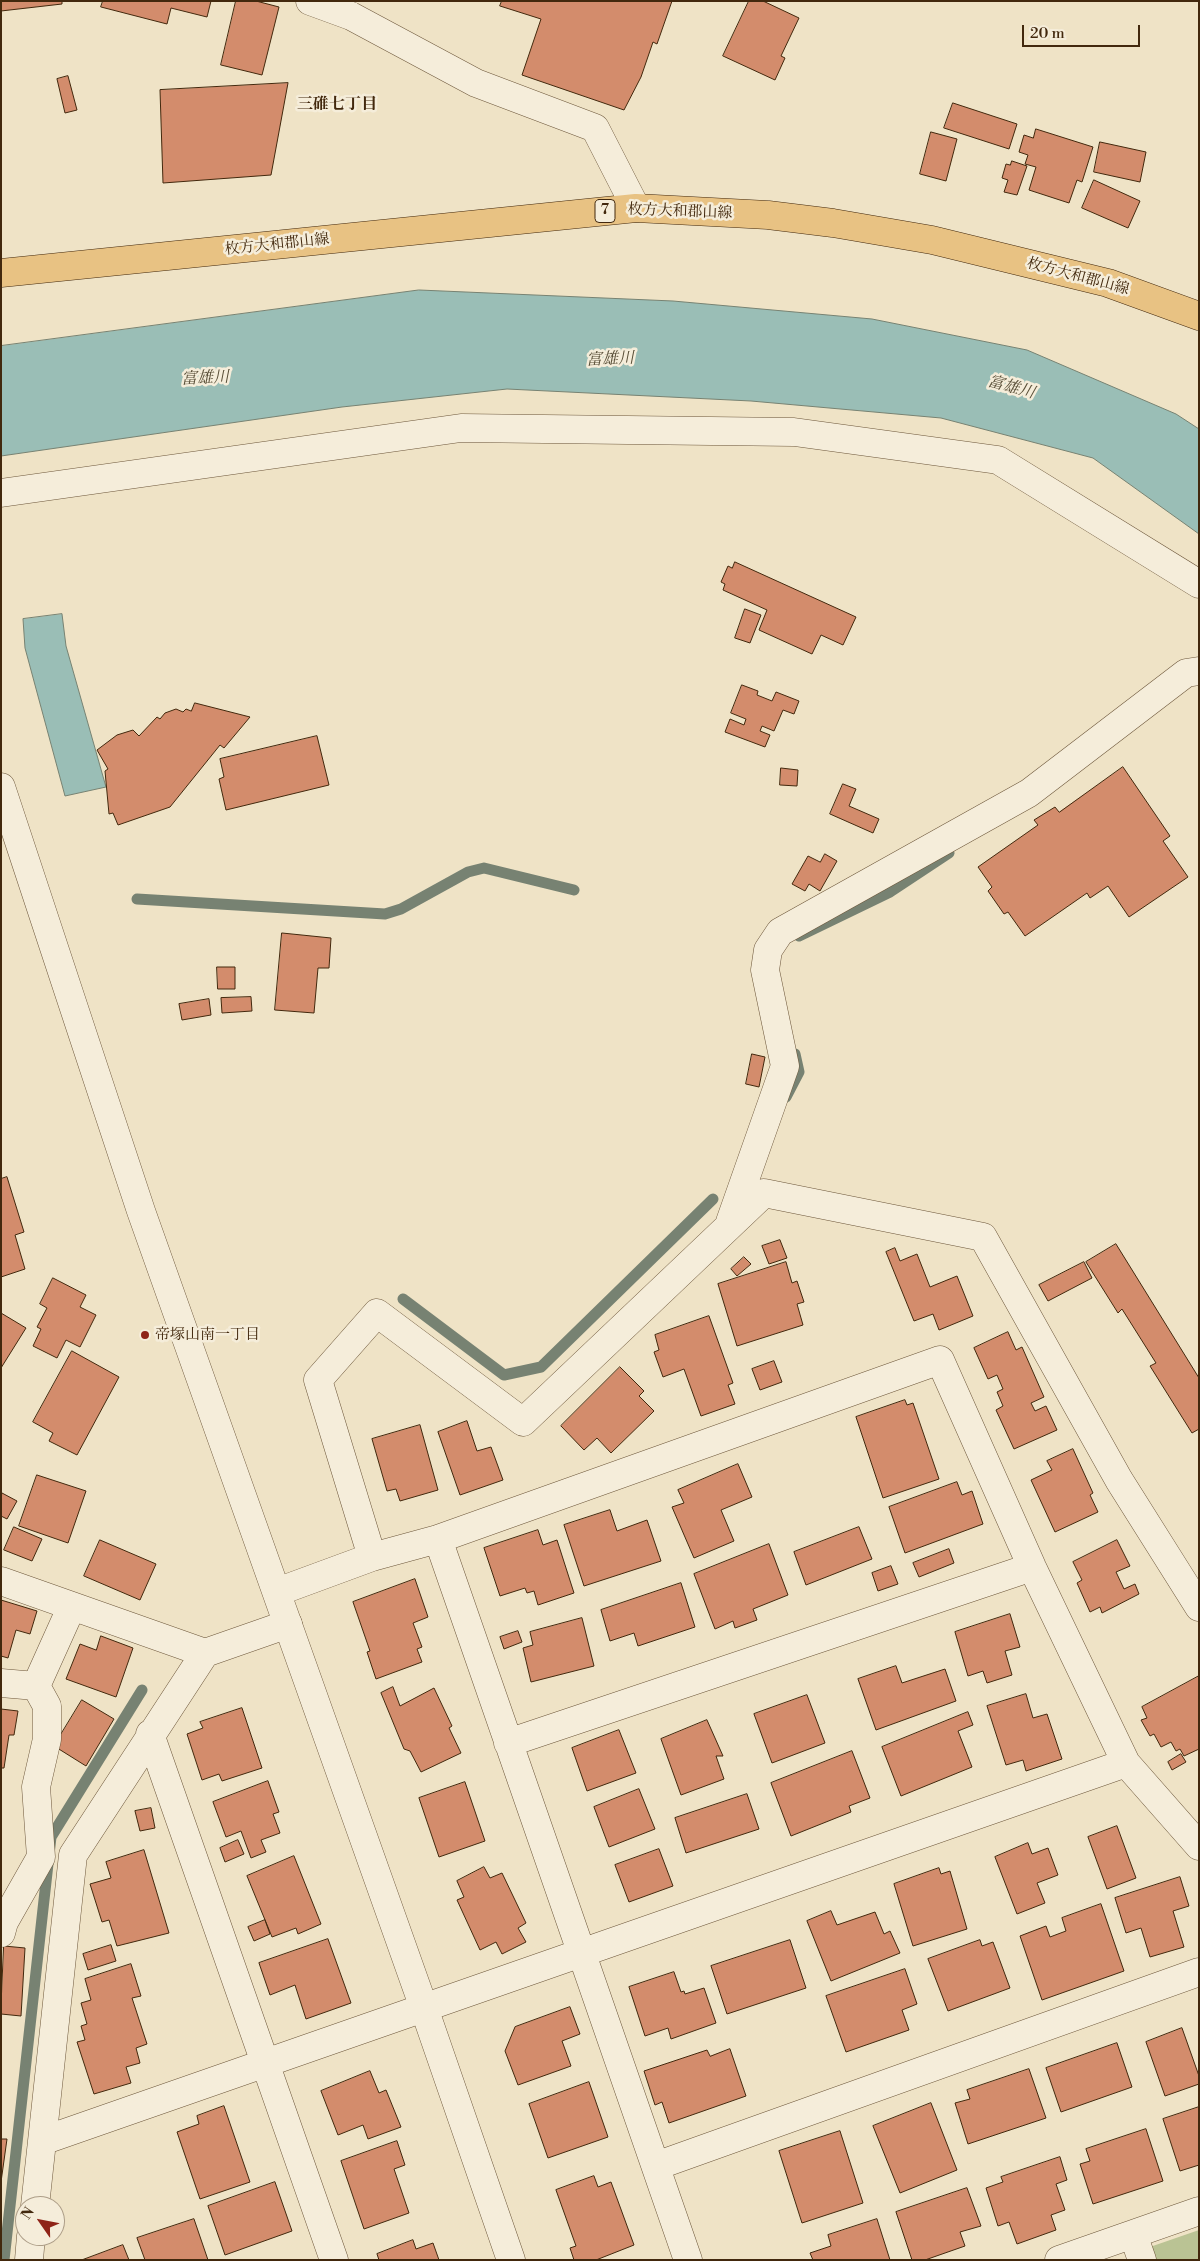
<!DOCTYPE html>
<meta charset="utf-8">
<style>
body{margin:0}
#map{position:relative;width:1200px;height:2261px;overflow:hidden;background:#efe3c6;font-family:"Libre Bodoni",serif}
canvas{display:block}
.frame{position:absolute;inset:0;border:2px solid #42280d;pointer-events:none}
.north{position:absolute;left:15px;top:2196px;width:50px;height:50px;box-sizing:border-box;background:#f5edda;border:1px solid #ad9e88;border-radius:50%;rotate:303deg;font-size:14px;font-weight:700;line-height:20px;text-align:center;color:#42280d}
.north::after{content:'';display:block;margin:auto;width:18px;height:22px;background:#8f2418;clip-path:polygon(50% 0,100% 100%,50% 72%,0 100%)}
.scale{position:absolute;left:1022px;top:25px;width:118px;height:22px;box-sizing:border-box;border:2px solid #42280d;border-top:0;padding-left:6px;font-size:15px;line-height:18px;white-space:nowrap;color:#42280d;-webkit-text-stroke:4px #f5edda;paint-order:stroke}
</style>
<div id="map">
<canvas width="1200" height="2261"></canvas>
<div class="frame"></div>
<div class="north">N</div>
<div class="scale">20 m</div>
</div>
<script>
const ctx = document.querySelector('canvas').getContext('2d');
ctx.lineJoin = 'round';
function paint(path, color) { ctx.fillStyle = color; ctx.fill(path, 'evenodd'); }
function strokePath(path, color, width, dash) { ctx.strokeStyle = color; ctx.lineWidth = width; ctx.lineCap = dash ? 'butt' : 'round'; ctx.setLineDash(dash || []); ctx.stroke(path); }
function label(font, color, halo, rows, align = 'center') {
  ctx.font = font + ' "Libre Bodoni","Noto Serif JP",serif'; ctx.lineWidth = 5; ctx.setLineDash([]); ctx.textBaseline = 'middle'; ctx.strokeStyle = halo; ctx.fillStyle = color; for (const [text, x, y, turn = 0] of rows) {
    ctx.save(); ctx.translate(x, y); ctx.rotate((+turn || 0) * Math.PI / 180); ctx.textAlign = isNaN(turn) ? turn : align; if (halo) ctx.strokeText(text, 0, 0); ctx.fillText(text, 0, 0); ctx.restore();
  }
}
paint(new Path2D(`
 M 1199,2230 L 1199,2260 L 1155,2260 L 1150,2247 Z`), '#bac394');
const water = new Path2D(`
 M 419,290 L 673,301 L 872,319 L 1027,350 L 1176,414 L 1199,429 L 1199,534 L 1093,458 L 941,418 L 751,401 L 507,389 L 342,407 L 1,456 L 1,346 Z
 M 62,614 L 66,646 L 106,787 L 65,796 L 25,648 L 23,619 Z`);
paint(water, '#9abeb6');
strokePath(water, '#778272', 1);
strokePath(new Path2D(`
 M 137,899 L 385,914 L 401,909 L 468,872 L 484,868 L 574,890
 M 799,936 L 890,892 L 949,853
 M 786,1097 L 799,1072 L 795,1054
 M 403,1299 L 504,1375 L 541,1367 L 713,1199
 M 4,2260 L 51,1837 L 142,1690`), '#778272', 11);
const building = new Path2D(`
 M 1,1 L 62,1 L 62,4 L 1,11 Z
 M 103,1 L 211,1 L 207,17 L 171,8 L 167,24 L 101,7 Z
 M 236,1 L 256,1 L 279,7 L 262,75 L 221,65 Z
 M 502,1 L 672,1 L 657,44 L 653,42 L 641,77 L 624,110 L 522,75 L 541,19 L 500,6 Z
 M 749,1 L 763,1 L 799,18 L 781,56 L 785,58 L 775,80 L 723,56 Z
 M 68,76 L 77,110 L 65,113 L 57,79 Z
 M 288,83 L 271,175 L 163,183 L 160,90 Z
 M 953,103 L 1017,124 L 1009,149 L 944,128 Z
 M 1036,129 L 1093,147 L 1082,182 L 1077,180 L 1069,203 L 1029,190 L 1036,167 L 1025,164 L 1028,155 L 1019,152 L 1024,135 L 1033,138 Z
 M 931,132 L 957,139 L 946,181 L 920,174 Z
 M 1100,142 L 1146,152 L 1140,182 L 1094,172 Z
 M 1012,161 L 1027,166 L 1017,195 L 1004,192 L 1008,180 L 1002,178 L 1006,164 L 1010,165 Z
 M 1094,180 L 1140,201 L 1128,228 L 1082,208 Z
 M 735,562 L 856,617 L 843,645 L 821,635 L 812,654 L 759,630 L 767,610 L 723,590 L 725,584 L 721,582 L 728,566 L 732,568 Z
 M 745,609 L 761,615 L 750,643 L 735,638 Z
 M 742,685 L 758,691 L 757,695 L 772,701 L 776,692 L 799,701 L 794,714 L 783,710 L 774,731 L 762,726 L 760,731 L 770,735 L 765,747 L 725,732 L 730,719 L 744,725 L 746,719 L 731,713 Z
 M 195,703 L 250,717 L 224,748 L 220,745 L 170,807 L 118,825 L 113,813 L 109,814 L 105,771 L 108,769 L 97,750 L 117,735 L 133,730 L 139,736 L 157,717 L 160,719 L 165,713 L 176,709 L 183,712 L 186,709 L 191,711 Z
 M 317,736 L 329,785 L 226,810 L 219,779 L 224,777 L 220,759 Z
 M 1123,767 L 1170,836 L 1163,841 L 1188,877 L 1129,917 L 1108,886 L 1090,898 L 1087,893 L 1025,936 L 1008,912 L 1004,914 L 988,891 L 992,887 L 978,867 L 1038,825 L 1034,820 L 1055,807 L 1059,812 Z
 M 781,768 L 798,770 L 797,786 L 780,785 Z
 M 843,784 L 856,789 L 849,806 L 879,819 L 873,833 L 830,814 Z
 M 825,854 L 837,861 L 820,891 L 809,884 L 805,891 L 792,884 L 808,856 L 820,862 Z
 M 282,933 L 331,938 L 329,968 L 318,968 L 314,1013 L 275,1010 Z
 M 217,967 L 235,967 L 235,989 L 218,989 Z
 M 251,997 L 252,1011 L 222,1013 L 221,998 Z
 M 209,999 L 211,1015 L 182,1020 L 179,1004 Z
 M 752,1054 L 765,1057 L 759,1087 L 746,1084 Z
 M 7,1177 L 24,1232 L 15,1235 L 25,1269 L 1,1277 L 1,1179 Z
 M 780,1240 L 787,1258 L 769,1264 L 762,1246 Z
 M 1116,1244 L 1199,1378 L 1199,1429 L 1192,1433 L 1150,1366 L 1156,1363 L 1122,1309 L 1118,1313 L 1086,1262 Z
 M 895,1248 L 900,1261 L 917,1254 L 930,1287 L 957,1276 L 973,1316 L 939,1330 L 933,1314 L 914,1321 L 886,1252 Z
 M 744,1257 L 751,1264 L 737,1276 L 731,1269 Z
 M 786,1262 L 792,1283 L 797,1281 L 804,1302 L 797,1304 L 803,1325 L 737,1346 L 718,1284 Z
 M 1084,1262 L 1092,1278 L 1048,1301 L 1039,1285 Z
 M 53,1278 L 86,1295 L 80,1307 L 96,1315 L 80,1347 L 66,1340 L 57,1358 L 33,1346 L 41,1329 L 37,1327 L 47,1308 L 40,1304 Z
 M 1,1313 L 26,1328 L 1,1368 Z
 M 709,1316 L 733,1383 L 728,1385 L 735,1404 L 701,1416 L 684,1369 L 663,1377 L 654,1352 L 659,1350 L 655,1335 Z
 M 1008,1332 L 1016,1350 L 1022,1347 L 1044,1397 L 1031,1403 L 1035,1411 L 1046,1406 L 1057,1430 L 1014,1449 L 996,1410 L 1003,1406 L 997,1392 L 1003,1389 L 997,1375 L 988,1379 L 974,1348 Z
 M 72,1351 L 119,1377 L 77,1455 L 49,1441 L 53,1433 L 33,1422 Z
 M 774,1361 L 782,1382 L 760,1390 L 752,1369 Z
 M 620,1367 L 644,1391 L 639,1396 L 654,1411 L 611,1453 L 597,1438 L 584,1450 L 561,1426 Z
 M 905,1400 L 907,1405 L 913,1403 L 939,1479 L 883,1498 L 856,1417 Z
 M 467,1421 L 477,1451 L 491,1447 L 503,1480 L 460,1495 L 438,1432 Z
 M 420,1425 L 438,1490 L 400,1501 L 396,1489 L 387,1491 L 372,1439 Z
 M 1073,1449 L 1093,1493 L 1090,1495 L 1098,1512 L 1055,1532 L 1031,1480 L 1052,1470 L 1047,1461 Z
 M 738,1464 L 752,1497 L 721,1510 L 734,1541 L 694,1558 L 672,1507 L 684,1503 L 678,1490 Z
 M 37,1475 L 86,1491 L 68,1543 L 19,1526 Z
 M 957,1482 L 962,1495 L 972,1491 L 983,1524 L 905,1553 L 889,1507 Z
 M 2,1493 L 17,1501 L 7,1519 L 1,1516 Z
 M 610,1510 L 617,1531 L 647,1520 L 661,1561 L 584,1586 L 564,1525 Z
 M 14,1527 L 42,1539 L 32,1561 L 4,1550 Z
 M 859,1527 L 872,1559 L 806,1585 L 794,1552 Z
 M 538,1530 L 543,1545 L 557,1540 L 574,1593 L 538,1605 L 534,1591 L 527,1593 L 525,1588 L 500,1596 L 484,1548 Z
 M 100,1540 L 156,1564 L 140,1600 L 84,1576 Z
 M 1117,1540 L 1130,1566 L 1116,1572 L 1124,1589 L 1135,1584 L 1139,1594 L 1102,1613 L 1100,1607 L 1090,1612 L 1077,1583 L 1082,1580 L 1073,1562 Z
 M 769,1544 L 788,1595 L 753,1609 L 757,1620 L 735,1628 L 733,1621 L 715,1629 L 694,1574 Z
 M 949,1549 L 954,1563 L 919,1577 L 913,1563 Z
 M 891,1566 L 898,1584 L 878,1591 L 872,1573 Z
 M 415,1579 L 428,1617 L 413,1623 L 422,1647 L 417,1649 L 422,1662 L 376,1679 L 367,1652 L 370,1651 L 353,1602 Z
 M 681,1583 L 695,1627 L 638,1646 L 634,1633 L 610,1641 L 601,1610 Z
 M 1,1600 L 37,1611 L 30,1634 L 16,1630 L 8,1658 L 1,1656 Z
 M 1010,1614 L 1020,1647 L 1005,1651 L 1012,1675 L 987,1683 L 983,1671 L 968,1676 L 955,1632 Z
 M 582,1618 L 594,1666 L 531,1682 L 523,1648 L 533,1645 L 530,1632 Z
 M 518,1631 L 522,1642 L 504,1649 L 500,1637 Z
 M 101,1636 L 133,1648 L 116,1697 L 66,1679 L 80,1644 L 96,1650 Z
 M 896,1666 L 902,1683 L 945,1669 L 956,1701 L 876,1730 L 858,1679 Z
 M 1199,1676 L 1199,1749 L 1184,1756 L 1180,1749 L 1176,1751 L 1171,1742 L 1161,1747 L 1154,1734 L 1150,1736 L 1141,1720 L 1147,1718 L 1142,1707 Z
 M 393,1687 L 400,1706 L 434,1688 L 452,1726 L 449,1728 L 461,1753 L 421,1772 L 410,1751 L 404,1749 L 381,1693 Z
 M 1026,1694 L 1033,1718 L 1047,1714 L 1062,1759 L 1026,1771 L 1023,1760 L 1006,1765 L 987,1706 Z
 M 807,1695 L 825,1743 L 772,1763 L 754,1714 Z
 M 82,1700 L 114,1719 L 86,1766 L 54,1746 Z
 M 242,1708 L 262,1768 L 222,1781 L 219,1774 L 202,1780 L 187,1734 L 203,1728 L 200,1722 Z
 M 1,1709 L 18,1711 L 14,1735 L 9,1735 L 4,1768 L 1,1768 Z
 M 968,1712 L 973,1725 L 958,1731 L 972,1767 L 901,1796 L 882,1747 Z
 M 707,1720 L 723,1756 L 716,1756 L 724,1779 L 681,1795 L 661,1739 Z
 M 619,1730 L 636,1773 L 587,1791 L 572,1748 Z
 M 852,1751 L 870,1798 L 849,1806 L 851,1812 L 791,1836 L 771,1783 Z
 M 1181,1754 L 1186,1762 L 1172,1770 L 1168,1762 Z
 M 268,1781 L 279,1812 L 273,1814 L 280,1833 L 261,1840 L 266,1852 L 251,1858 L 241,1831 L 226,1837 L 213,1802 Z
 M 465,1782 L 485,1841 L 439,1857 L 419,1798 Z
 M 639,1789 L 655,1829 L 609,1847 L 594,1807 Z
 M 747,1794 L 759,1829 L 686,1853 L 675,1818 Z
 M 151,1808 L 155,1828 L 140,1831 L 135,1811 Z
 M 1117,1826 L 1136,1878 L 1107,1889 L 1088,1837 Z
 M 238,1840 L 244,1854 L 225,1862 L 220,1848 Z
 M 1028,1843 L 1032,1854 L 1048,1848 L 1058,1875 L 1037,1883 L 1045,1903 L 1017,1914 L 995,1857 Z
 M 659,1849 L 673,1886 L 629,1902 L 615,1865 Z
 M 144,1850 L 169,1933 L 117,1946 L 109,1920 L 102,1922 L 90,1884 L 111,1878 L 106,1862 Z
 M 294,1856 L 321,1924 L 298,1934 L 296,1928 L 272,1937 L 247,1876 Z
 M 484,1867 L 490,1878 L 502,1873 L 526,1923 L 518,1928 L 526,1942 L 502,1954 L 496,1942 L 480,1950 L 457,1900 L 464,1897 L 457,1881 Z
 M 939,1868 L 941,1874 L 950,1871 L 967,1929 L 913,1946 L 894,1884 Z
 M 1180,1877 L 1189,1906 L 1173,1911 L 1184,1947 L 1150,1957 L 1141,1928 L 1126,1933 L 1115,1898 Z
 M 1101,1904 L 1124,1971 L 1042,2000 L 1020,1936 L 1046,1926 L 1050,1937 L 1066,1931 L 1062,1918 Z
 M 831,1911 L 837,1925 L 875,1912 L 884,1934 L 890,1931 L 900,1953 L 831,1981 L 807,1921 Z
 M 265,1920 L 270,1934 L 254,1941 L 248,1927 Z
 M 328,1939 L 351,2003 L 306,2019 L 295,1985 L 270,1995 L 259,1963 Z
 M 790,1940 L 806,1988 L 727,2014 L 711,1966 Z
 M 980,1940 L 982,1946 L 993,1942 L 1010,1988 L 948,2011 L 928,1959 Z
 M 111,1945 L 116,1961 L 88,1970 L 83,1954 Z
 M 4,1946 L 25,1948 L 21,2016 L 1,2014 Z
 M 131,1964 L 141,1996 L 132,1998 L 147,2044 L 136,2048 L 140,2063 L 126,2067 L 131,2083 L 94,2094 L 77,2042 L 85,2040 L 81,2026 L 87,2024 L 81,2003 L 91,2000 L 85,1979 Z
 M 905,1969 L 917,2004 L 902,2010 L 909,2030 L 846,2052 L 826,1996 Z
 M 674,1972 L 681,1992 L 684,1991 L 685,1994 L 704,1988 L 716,2023 L 671,2039 L 668,2028 L 645,2036 L 629,1987 Z
 M 570,2007 L 580,2034 L 562,2041 L 571,2066 L 518,2085 L 505,2051 L 515,2027 Z
 M 1182,2028 L 1199,2076 L 1199,2084 L 1165,2096 L 1146,2042 Z
 M 1117,2043 L 1132,2087 L 1061,2112 L 1046,2068 Z
 M 730,2049 L 746,2096 L 669,2123 L 662,2102 L 655,2105 L 644,2071 L 707,2050 L 710,2056 Z
 M 1029,2069 L 1046,2118 L 968,2144 L 955,2103 L 970,2099 L 967,2090 Z
 M 370,2071 L 379,2093 L 386,2090 L 401,2127 L 368,2139 L 363,2125 L 338,2135 L 321,2091 Z
 M 589,2082 L 608,2137 L 548,2158 L 529,2104 Z
 M 931,2103 L 957,2170 L 900,2193 L 873,2126 Z
 M 224,2106 L 250,2182 L 200,2199 L 177,2132 L 199,2124 L 197,2116 Z
 M 1199,2107 L 1199,2165 L 1180,2171 L 1163,2119 Z
 M 1146,2129 L 1163,2181 L 1093,2204 L 1080,2164 L 1090,2161 L 1086,2149 Z
 M 840,2131 L 863,2203 L 802,2223 L 779,2151 Z
 M 1,2139 L 7,2139 L 1,2182 Z
 M 397,2141 L 405,2165 L 394,2169 L 409,2213 L 364,2229 L 341,2161 Z
 M 1060,2157 L 1067,2180 L 1056,2184 L 1065,2210 L 1051,2215 L 1056,2230 L 1017,2244 L 1009,2222 L 998,2226 L 986,2188 L 1003,2182 L 1001,2177 Z
 M 594,2176 L 598,2187 L 611,2182 L 634,2245 L 596,2260 L 574,2260 L 570,2248 L 576,2246 L 556,2190 Z
 M 275,2182 L 292,2231 L 225,2255 L 208,2206 Z
 M 967,2188 L 981,2226 L 960,2232 L 965,2246 L 925,2260 L 912,2260 L 896,2212 Z
 M 194,2219 L 208,2260 L 145,2260 L 137,2238 Z
 M 877,2219 L 890,2260 L 813,2260 L 810,2253 L 831,2246 L 828,2235 Z
 M 413,2240 L 416,2249 L 433,2243 L 439,2260 L 379,2260 L 377,2254 Z
 M 123,2245 L 129,2260 L 82,2260 Z`);
paint(building, '#d38c6c');
strokePath(building, '#42280d', 1);
const minor = new Path2D(`
 M 310,1 L 351,16 L 476,83 L 595,128 L 636,208
 M 1,493 L 461,428 L 794,432 L 998,460 L 1199,584
 M 730,1222 L 785,1066 L 765,970 L 768,950 L 780,932 L 1029,793 L 1186,673 L 1199,671
 M 438,1539 L 688,2260
 M 372,1557 L 318,1380 L 377,1313 L 523,1422 L 764,1193 L 983,1237 L 1119,1480 L 1199,1607
 M 1,1581 L 205,1653
 M 277,1592 L 372,1557 L 438,1539 L 940,1360 L 1032,1567 L 1126,1763 L 1199,1846
 M 1,1683 L 36,1686
 M 150,1734 L 334,2260
 M 508,1743 L 1032,1567
 M 1,1933 L 4,1922 L 41,1857 L 36,1787 L 47,1739 L 47,1706 L 36,1686 L 72,1606
 M 42,2141 L 1126,1763
 M 656,2166 L 1199,1972
 M 35,2206 L 73,1855 L 205,1653 L 288,1624
 M 1133,2234 L 1142,2260
 M 29,2260 L 31,2236
 M 1059,2260 L 1199,2211`);
const tertiary = new Path2D(`
 M 1,787 L 141,1211 L 424,2008 L 511,2260`);
const primary = new Path2D(`
 M 1,273 L 636,208 L 768,215 L 833,223 L 932,240 L 1108,283 L 1199,316`);
strokePath(minor, '#6d573b', 29);
strokePath(tertiary, '#6d573b', 29);
strokePath(primary, '#42280d', 29);
strokePath(minor, '#f5edda', 28);
strokePath(tertiary, '#f5edda', 28);
strokePath(primary, '#e8c283', 28);
for (const [x, y, r, color] of [
 [145,1335,5,"#8f2418"]
]) { const dot = new Path2D(); dot.arc(x, y, r, 0, 2 * Math.PI); ctx.fillStyle = color; ctx.fill(dot); strokePath(dot, '#f5edda', 2); }
for (const [x, y, w] of [
 [605,211,20]
]) { const box = new Path2D(); box.roundRect(x - w / 2, y - 11.5, w, 23, 4); ctx.fillStyle = '#f5edda'; ctx.fill(box); strokePath(box, '#42280d', 1); }
label('bold 14px', '#42280d', null, [
 ["7",605,211]
]);
label('15px', '#42280d', '#f5edda', [
 ["枚方大和郡山線",680,212,2],
 ["枚方大和郡山線",277,245,-6],
 ["枚方大和郡山線",1078,277,15]
]);
label('15px', '#42280d', '#f5edda', [
 ["帝塚山南一丁目",155,1335]
], 'left');
label('bold 16px', '#42280d', '#f5edda', [
 ["三碓七丁目",337,105]
]);
label('italic 16px', '#584e37', '#f5edda', [
 ["富雄川",610,360,-3],
 ["富雄川",205,379,-3],
 ["富雄川",1011,388,15]
]);
</script>
